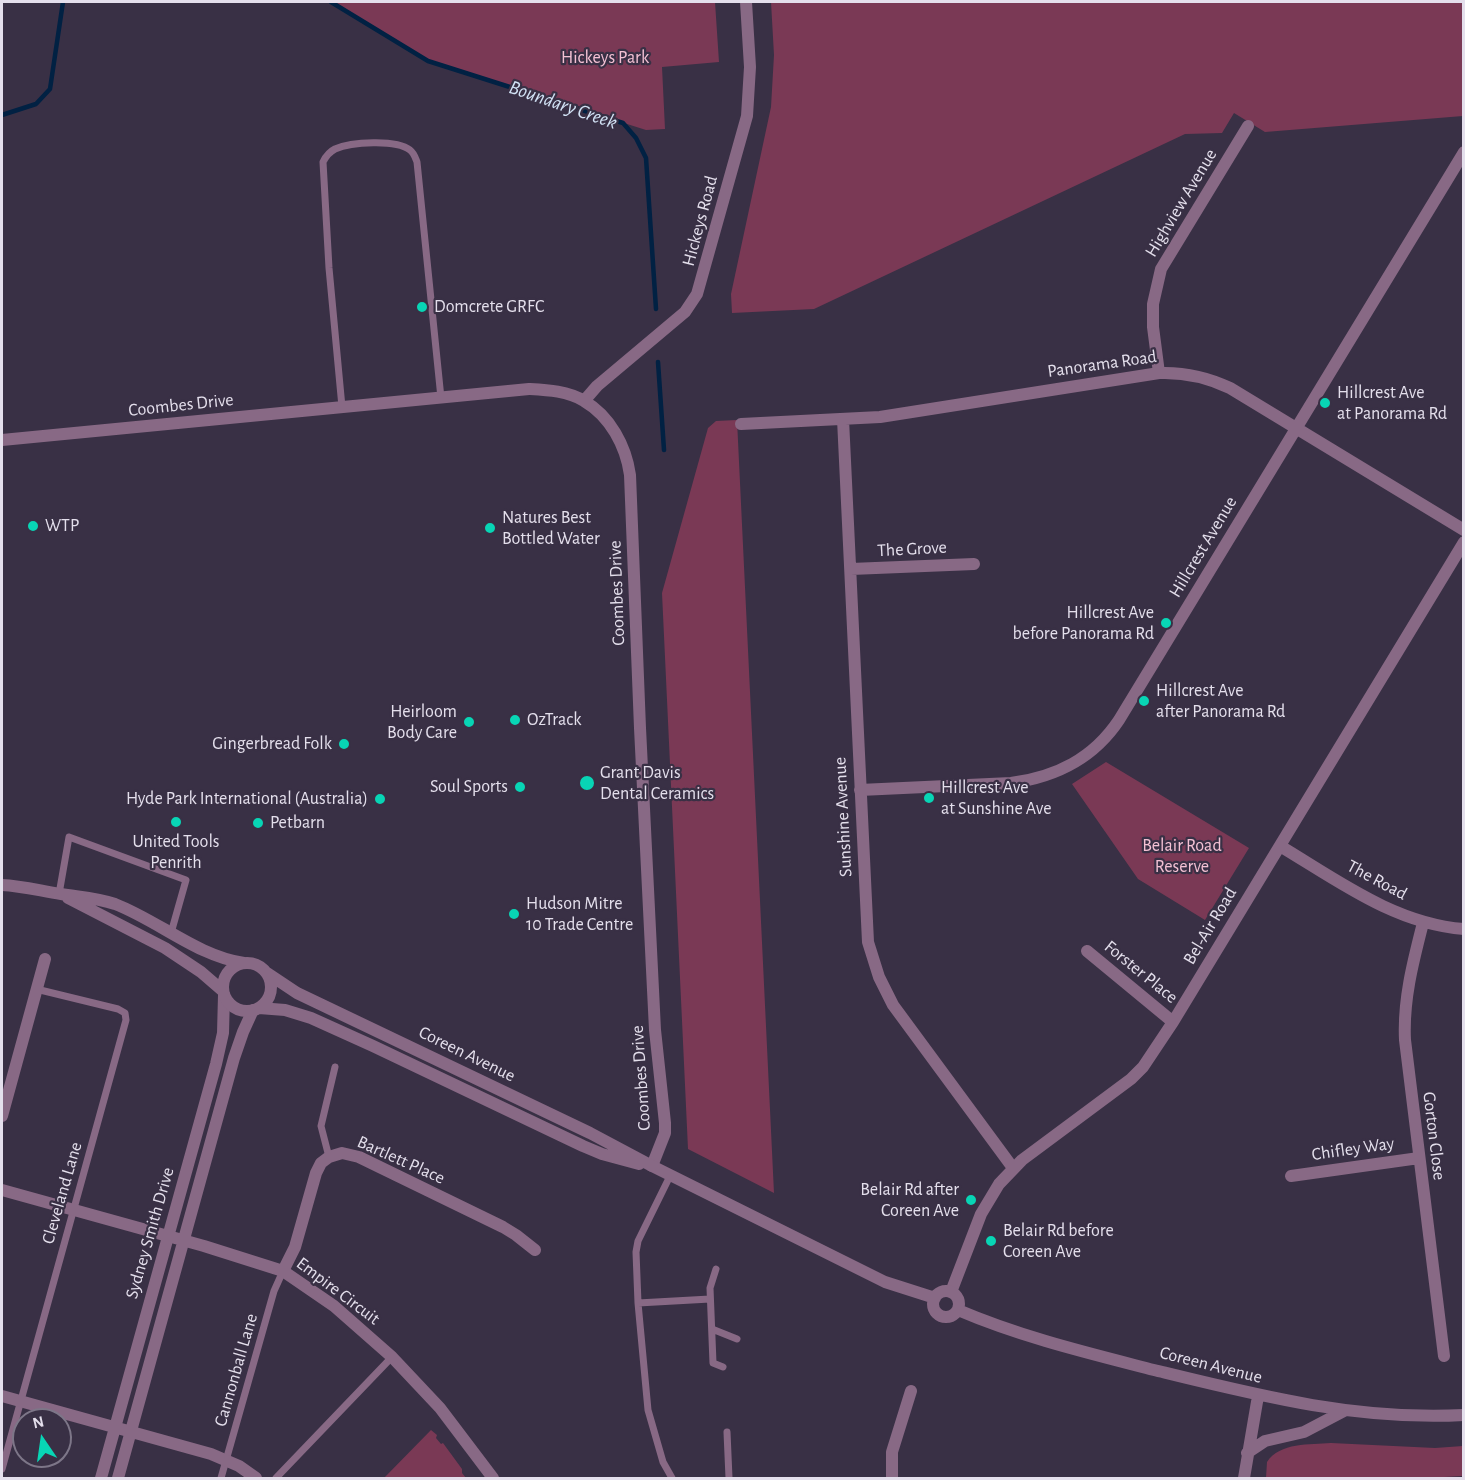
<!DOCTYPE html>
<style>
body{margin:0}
#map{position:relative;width:1465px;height:1480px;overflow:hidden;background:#393045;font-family:"Alegreya Sans",sans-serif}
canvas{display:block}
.frame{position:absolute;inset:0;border:3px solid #e4dfec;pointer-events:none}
.north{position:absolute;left:12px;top:1408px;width:60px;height:60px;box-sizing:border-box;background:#393045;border:2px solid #7d7688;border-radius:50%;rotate:347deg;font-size:16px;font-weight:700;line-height:24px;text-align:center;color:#e4dfec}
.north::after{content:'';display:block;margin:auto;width:21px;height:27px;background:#08d5b5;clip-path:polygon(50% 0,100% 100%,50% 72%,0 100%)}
</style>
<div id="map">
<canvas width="1465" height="1480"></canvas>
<div class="frame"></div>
<div class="north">N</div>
</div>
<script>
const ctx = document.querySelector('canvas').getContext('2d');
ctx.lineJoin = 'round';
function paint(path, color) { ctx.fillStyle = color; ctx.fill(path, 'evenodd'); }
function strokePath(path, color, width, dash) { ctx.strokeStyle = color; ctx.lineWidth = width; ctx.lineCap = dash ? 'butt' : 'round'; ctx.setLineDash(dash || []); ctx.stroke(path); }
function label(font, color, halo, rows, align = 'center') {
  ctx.font = font + ' "Alegreya Sans",sans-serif'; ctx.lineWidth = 4.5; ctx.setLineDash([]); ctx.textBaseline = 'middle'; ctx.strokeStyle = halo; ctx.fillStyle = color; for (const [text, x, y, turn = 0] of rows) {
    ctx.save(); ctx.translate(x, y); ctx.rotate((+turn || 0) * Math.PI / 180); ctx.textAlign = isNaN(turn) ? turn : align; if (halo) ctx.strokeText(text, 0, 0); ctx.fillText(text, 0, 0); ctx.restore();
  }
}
paint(new Path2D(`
 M 331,2 L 715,2 L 719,62 L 662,67 L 665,129 L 646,130 L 428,61 Z
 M 771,2 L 1463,2 L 1463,116 L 1265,132 L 1234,113 L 1222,133 L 1185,134 L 814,309 L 732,313 L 731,294 L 771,107 L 774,55 Z
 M 737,420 L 774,1193 L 688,1149 L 662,593 L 708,428 L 716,421 Z
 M 1106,762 L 1249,848 L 1205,920 L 1138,879 L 1072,784 Z
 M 431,1430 L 437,1435 L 436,1438 L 441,1444 L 443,1443 L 462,1469 L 462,1473 L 466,1478 L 384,1478 Z
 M 1331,1443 L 1435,1448 L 1463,1446 L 1463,1476 L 1426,1478 L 1266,1478 L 1267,1462 C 1280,1442 1310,1445 1331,1443 Z`), '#7a3955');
strokePath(new Path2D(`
 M 331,2 L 428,61 L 623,123 L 636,138 L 646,158 L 656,309
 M 2,115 L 36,104 L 50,89 L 63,2
 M 658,362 L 664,450`), '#012143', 4.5);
strokePath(new Path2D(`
 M 342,407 L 329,268 L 323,162 C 326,156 329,152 335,149 C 351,142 396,139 410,150 C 414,153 415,157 417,162 L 441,398
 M 59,894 L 69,837 L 186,880 L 171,933
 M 329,1157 L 321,1126 L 335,1067
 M 670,1176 L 638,1241 L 636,1252 L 638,1303 L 648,1410 L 663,1462 L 672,1478
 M 716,1269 L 710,1288 L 713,1363 L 723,1367
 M 638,1303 L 710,1299
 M 712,1329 L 737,1339
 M 727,1432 L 729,1478
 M 2,1469 L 126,1020 L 125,1013 L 118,1009 L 36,989
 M 221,1478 L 274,1291 L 283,1271
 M 276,1478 L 392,1357`), '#886985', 7);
strokePath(new Path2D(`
 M 1159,373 L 1153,327 L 1153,304 L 1161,269 L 1248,126
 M 584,401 L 597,386 L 685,312 L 697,294 L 747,116 L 750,67 L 746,2
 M 843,419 L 868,942 L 879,977 L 893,1005 L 1013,1168
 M 741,424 L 880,417 L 1159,373 C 1185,372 1207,377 1230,388 L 1464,530
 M 2,440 L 529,389 C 547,390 568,391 584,401 C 610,416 626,446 630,475 L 640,728 L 655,1030 L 665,1123 L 665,1133 L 652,1166
 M 851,569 L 974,564
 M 860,790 L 1011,783 C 1056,777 1093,759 1119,720 L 1464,152
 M 1280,846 C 1337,880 1395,924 1464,929
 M 1423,923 C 1413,962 1403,1000 1405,1040 L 1444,1356
 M 1087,951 L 1173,1022
 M 2,1116 L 45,959
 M 1291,1176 L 1419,1158
 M 2,1190 L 204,1246 L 283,1271 L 334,1306 L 392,1357 L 440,1408 L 493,1478
 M 283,1271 L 295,1247 L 316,1173 L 321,1163 L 329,1157 L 342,1153 L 359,1157 L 503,1227 L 516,1235 L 535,1250
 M 951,1292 L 981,1214 L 999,1184 L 1022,1160 L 1131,1079 L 1143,1067 L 1173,1022 L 1464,542
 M 2,1396 L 211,1454 L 239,1466 L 256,1478
 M 101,1478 L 216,1064 L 223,1033 L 224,995
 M 118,1478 L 234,1058 L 243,1032 L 253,1010
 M 892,1478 L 892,1452 L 911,1391`), '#886985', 12);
strokePath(new Path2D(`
 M 2,885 C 22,886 41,891 61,894 C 79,897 97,898 115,904 C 159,921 197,956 244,963
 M 68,898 L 165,948 L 201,972 L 223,991
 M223 987a24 24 0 1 1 48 0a24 24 0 1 1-48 0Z
 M 267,973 L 297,993 L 590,1133 L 652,1166 L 885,1282 L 935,1298
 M 259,1008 L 285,1010 L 311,1018 L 373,1046 L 583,1146 L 602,1154 L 639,1164
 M933 1304a13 13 0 1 1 26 0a13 13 0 1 1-26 0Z
 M 958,1310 C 1021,1337 1088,1353 1154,1370 C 1256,1395 1357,1421 1464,1415
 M 1247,1453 L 1265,1441 L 1304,1432 L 1344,1411
 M 1244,1478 L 1258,1396`), '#886985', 12);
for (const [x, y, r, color] of [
 [422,307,6,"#08d5b5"],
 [1325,403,6,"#08d5b5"],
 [33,526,6,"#08d5b5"],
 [490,528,6,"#08d5b5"],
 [1166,623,6,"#08d5b5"],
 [1144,701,6,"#08d5b5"],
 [515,720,6,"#08d5b5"],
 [469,722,6,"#08d5b5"],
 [344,744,6,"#08d5b5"],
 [587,783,8,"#08d5b5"],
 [520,787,6,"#08d5b5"],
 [929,798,6,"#08d5b5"],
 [380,799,6,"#08d5b5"],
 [176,822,6,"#08d5b5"],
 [258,823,6,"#08d5b5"],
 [514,914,6,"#08d5b5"],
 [971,1200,6,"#08d5b5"],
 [991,1241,6,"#08d5b5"]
]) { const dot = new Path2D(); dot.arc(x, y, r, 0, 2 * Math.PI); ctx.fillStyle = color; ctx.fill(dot); strokePath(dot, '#393045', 2); }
label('18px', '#f4c1d4', '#393045', [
 ["Hickeys Park",605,58],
 ["Belair Road",1182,846],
 ["Reserve",1182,867]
]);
label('18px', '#e4dfec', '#393045', [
 ["Highview Avenue",1181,203,-59],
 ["Hickeys Road",700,221,-75],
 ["Panorama Road",1102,364,-8],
 ["Coombes Drive",181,405,-6],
 ["Hillcrest Avenue",1203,547,-59],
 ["The Grove",912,549,-3],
 ["Coombes Drive",617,593,-92],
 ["Sunshine Avenue",843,817,-93],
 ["The Road",1377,880,28],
 ["Bel-Air Road",1210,926,-59],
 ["Forster Place",1141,972,39],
 ["Coreen Avenue",467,1054,26],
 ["Coombes Drive",641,1078,-94],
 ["Gorton Close",1434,1136,83],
 ["Chifley Way",1353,1149,-8],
 ["Bartlett Place",401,1160,24],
 ["Cleveland Lane",62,1193,-74],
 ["Sydney Smith Drive",150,1233,-74],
 ["Empire Circuit",338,1291,37],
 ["Coreen Avenue",1211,1365,14],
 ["Cannonball Lane",236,1370,-74]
]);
label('18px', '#e4dfec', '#393045', [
 ["Domcrete GRFC",434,307],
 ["Hillcrest Ave",1337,393],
 ["at Panorama Rd",1337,414],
 ["Natures Best",502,518],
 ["Bottled Water",502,539],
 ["WTP",45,526],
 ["Hillcrest Ave",1154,613,"right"],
 ["before Panorama Rd",1154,634,"right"],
 ["Hillcrest Ave",1156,691],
 ["after Panorama Rd",1156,712],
 ["Heirloom",457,712,"right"],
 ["Body Care",457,733,"right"],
 ["OzTrack",527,720],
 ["Gingerbread Folk",332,744,"right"],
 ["Grant Davis",600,773],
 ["Dental Ceramics",600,794],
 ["Soul Sports",508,787,"right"],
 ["Hillcrest Ave",941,788],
 ["at Sunshine Ave",941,809],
 ["Hyde Park International (Australia)",368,799,"right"],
 ["Petbarn",270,823],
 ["United Tools",176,842,"center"],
 ["Penrith",176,863,"center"],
 ["Hudson Mitre",526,904],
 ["10 Trade Centre",526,925],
 ["Belair Rd after",959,1190,"right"],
 ["Coreen Ave",959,1211,"right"],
 ["Belair Rd before",1003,1231],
 ["Coreen Ave",1003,1252]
], 'left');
label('italic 20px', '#d2e2f5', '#393045', [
 ["Boundary Creek",563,105,19]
]);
</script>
